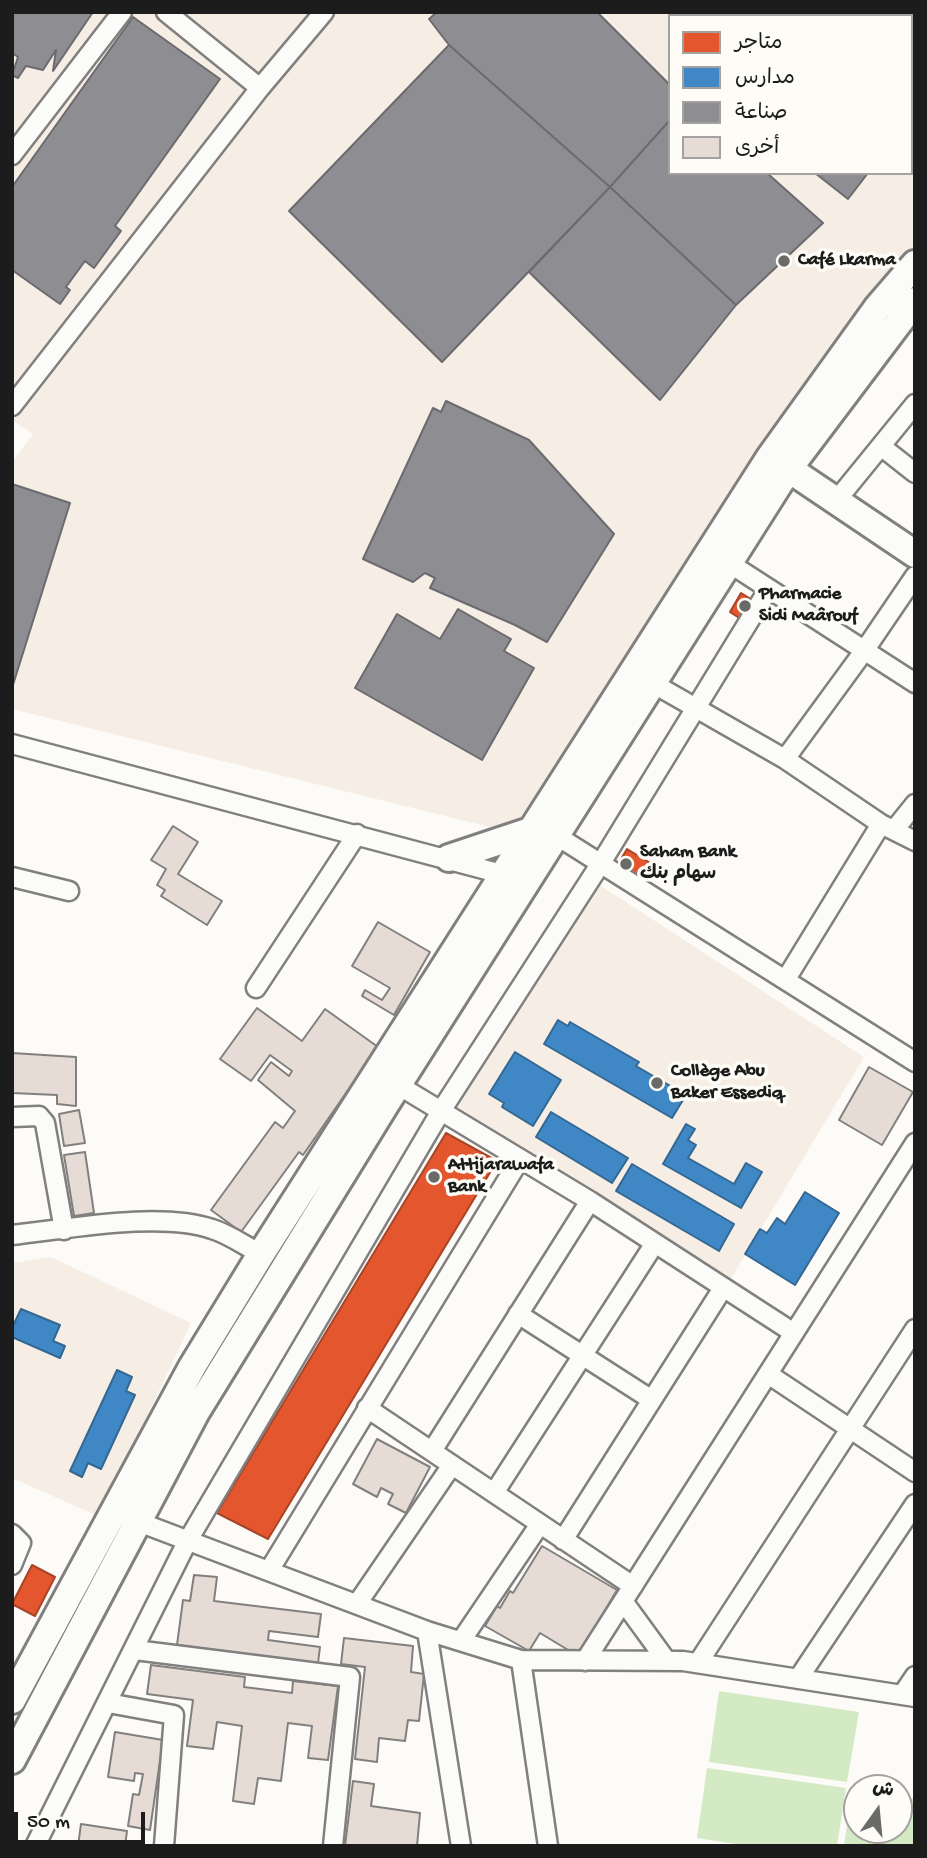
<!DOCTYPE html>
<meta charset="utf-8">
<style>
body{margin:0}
#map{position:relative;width:927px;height:1858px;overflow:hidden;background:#fcfbf8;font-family:"Gochi Hand","Playpen Sans Arabic",sans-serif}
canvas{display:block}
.frame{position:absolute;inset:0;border:14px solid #1c1c1c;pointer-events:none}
.legend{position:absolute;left:668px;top:14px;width:245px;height:161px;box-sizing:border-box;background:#fdfcf7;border:2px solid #a3a29f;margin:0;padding:9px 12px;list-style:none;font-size:21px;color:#1c1c1c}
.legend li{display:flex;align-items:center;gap:14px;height:35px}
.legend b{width:35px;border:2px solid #a3a29f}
.north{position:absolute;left:843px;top:1774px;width:70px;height:70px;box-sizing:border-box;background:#fdfcf7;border:2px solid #a3a29f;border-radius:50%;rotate:15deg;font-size:19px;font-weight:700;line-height:28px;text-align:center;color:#1c1c1c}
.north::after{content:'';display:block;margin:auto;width:24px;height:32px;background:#6a6a69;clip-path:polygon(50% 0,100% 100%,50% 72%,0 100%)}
.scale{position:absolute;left:14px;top:1812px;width:131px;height:32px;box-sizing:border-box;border:4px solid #1c1c1c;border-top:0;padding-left:9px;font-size:21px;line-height:24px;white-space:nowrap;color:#1c1c1c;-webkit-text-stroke:5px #fdfcf7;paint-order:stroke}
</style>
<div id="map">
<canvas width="927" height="1858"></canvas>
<div class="frame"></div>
<ul class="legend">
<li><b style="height:19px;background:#e4572e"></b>متاجر</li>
<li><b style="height:19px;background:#3f88c5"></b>مدارس</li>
<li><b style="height:19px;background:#8d8d92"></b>صناعة</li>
<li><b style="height:19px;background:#e6dcd5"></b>أخرى</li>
</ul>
<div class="north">ش</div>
<div class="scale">50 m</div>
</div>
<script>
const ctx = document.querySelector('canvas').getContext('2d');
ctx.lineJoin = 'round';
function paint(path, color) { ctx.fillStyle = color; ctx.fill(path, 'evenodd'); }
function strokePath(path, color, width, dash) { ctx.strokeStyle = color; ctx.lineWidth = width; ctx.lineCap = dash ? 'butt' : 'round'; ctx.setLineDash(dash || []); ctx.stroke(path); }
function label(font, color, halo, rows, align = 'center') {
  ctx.font = font + ' "Gochi Hand","Playpen Sans Arabic",sans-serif'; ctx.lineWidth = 7; ctx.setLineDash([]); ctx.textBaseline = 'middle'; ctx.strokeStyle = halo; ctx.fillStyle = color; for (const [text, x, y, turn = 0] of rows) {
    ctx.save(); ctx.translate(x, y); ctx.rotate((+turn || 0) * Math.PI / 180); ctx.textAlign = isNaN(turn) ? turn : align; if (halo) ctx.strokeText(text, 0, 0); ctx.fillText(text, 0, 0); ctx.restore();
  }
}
paint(new Path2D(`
 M 12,12 L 915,12 L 915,317 L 510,832 L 12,709 L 12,462 L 33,434 L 12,420 ZM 670,16 L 911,16 L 911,173 L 670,173 Z
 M 592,880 L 864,1057 L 729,1282 L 449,1108 Z
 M 51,1257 L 191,1323 L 100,1517 L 12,1478 L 12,1263 Z`), '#f6ede5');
paint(new Path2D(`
 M 719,1691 L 859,1712 L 847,1782 L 709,1762 Z
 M 707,1768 L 846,1788 L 837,1846 L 748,1846 L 697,1838 Z
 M 852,1790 L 857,1790 L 857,1830 L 899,1830 L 899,1797 L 915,1799 L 915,1846 L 844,1846 Z`), '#d4eac4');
const shops = new Path2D(`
 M 741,593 L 759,604 L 747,623 L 730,612 Z
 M 627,849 L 652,864 L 640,884 L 615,869 Z
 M 446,1133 L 497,1161 L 268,1539 L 217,1513 Z
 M 32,1565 L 55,1577 L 35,1616 L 12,1604 Z`);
paint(shops, '#e4572e');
strokePath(shops, '#a84529', 2);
const schools = new Path2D(`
 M 558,1020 L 568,1026 L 570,1022 L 639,1062 L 636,1066 L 686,1095 L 672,1118 L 544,1044 Z
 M 515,1052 L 561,1080 L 533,1126 L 502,1107 L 504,1103 L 489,1094 Z
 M 551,1112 L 628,1158 L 612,1183 L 536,1137 Z
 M 686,1124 L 695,1129 L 688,1140 L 696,1145 L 688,1158 L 734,1184 L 746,1163 L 762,1172 L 741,1208 L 663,1164 Z
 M 632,1164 L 734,1224 L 719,1251 L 616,1191 Z
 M 805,1192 L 839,1213 L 795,1285 L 745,1254 L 760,1229 L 767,1233 L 777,1218 L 785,1224 Z
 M 21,1309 L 60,1325 L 53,1341 L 65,1346 L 60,1358 L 12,1337 L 12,1328 Z
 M 117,1370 L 132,1377 L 126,1391 L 135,1395 L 101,1469 L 88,1463 L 82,1477 L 70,1471 Z`);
paint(schools, '#3f88c5');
strokePath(schools, '#346892', 2);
const industry = new Path2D(`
 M 12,12 L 93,12 L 53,71 L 56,50 L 43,70 L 26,66 L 18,78 L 12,75 L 18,57 L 12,53 Z
 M 437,12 L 597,12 L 670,85 L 670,120 L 610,187 L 449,45 L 429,19 Z
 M 133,17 L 220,79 L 115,226 L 121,231 L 94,268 L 85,261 L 66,287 L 70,290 L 60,304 L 12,270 L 12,187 Z
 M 449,45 L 610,187 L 442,362 L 289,211 Z
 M 670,120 L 670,173 L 767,173 L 823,223 L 736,305 L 610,187 Z
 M 815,173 L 868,173 L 848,199 Z
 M 610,187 L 736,305 L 660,400 L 529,272 Z
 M 446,401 L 529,440 L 614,534 L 547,642 L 515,625 L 430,588 L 435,578 L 425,573 L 413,582 L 363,559 L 433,408 L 441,412 Z
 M 12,484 L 70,503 L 12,688 Z
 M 458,609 L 511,639 L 504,651 L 534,668 L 482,760 L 355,688 L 397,614 L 440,639 Z`);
paint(industry, '#8d8d92');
strokePath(industry, '#6b6b6f', 2);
const building = new Path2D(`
 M 173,826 L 198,842 L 178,874 L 222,901 L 207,925 L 161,896 L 165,890 L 157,885 L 166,869 L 151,860 Z
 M 378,922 L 430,952 L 394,1015 L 362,996 L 365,990 L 382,1000 L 390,988 L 352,966 Z
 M 257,1008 L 302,1041 L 325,1009 L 378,1047 L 303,1155 L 299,1152 L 241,1232 L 211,1210 L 275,1122 L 283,1128 L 295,1111 L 258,1080 L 271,1062 L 289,1076 L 292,1071 L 270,1055 L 251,1081 L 220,1059 Z
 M 12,1053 L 76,1057 L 76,1106 L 57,1104 L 57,1095 L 12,1093 Z
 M 869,1067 L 913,1092 L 882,1145 L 839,1120 Z
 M 79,1110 L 85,1143 L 64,1146 L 59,1114 Z
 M 85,1152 L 94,1213 L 74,1216 L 64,1155 Z
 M 377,1439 L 430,1467 L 406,1513 L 388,1504 L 393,1494 L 381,1488 L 377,1497 L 353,1484 Z
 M 542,1546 L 617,1590 L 578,1656 L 540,1633 L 529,1651 L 485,1626 L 497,1606 L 500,1608 L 510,1591 L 513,1593 Z
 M 194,1575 L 217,1577 L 214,1601 L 321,1614 L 318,1637 L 269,1631 L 268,1640 L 320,1647 L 318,1663 L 177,1645 L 183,1600 L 190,1601 Z
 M 344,1638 L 413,1646 L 411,1672 L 424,1674 L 419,1721 L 408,1720 L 405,1741 L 379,1738 L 377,1762 L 355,1759 L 365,1667 L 341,1664 Z
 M 151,1665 L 245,1677 L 244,1687 L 292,1693 L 293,1681 L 338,1686 L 328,1760 L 308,1758 L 312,1726 L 288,1723 L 281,1781 L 258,1778 L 254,1804 L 233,1801 L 242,1726 L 217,1722 L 213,1749 L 187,1746 L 193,1700 L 147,1694 Z
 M 115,1732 L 163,1740 L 150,1830 L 128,1826 L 133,1794 L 139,1795 L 143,1774 L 135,1773 L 134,1781 L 108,1777 Z
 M 353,1781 L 374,1784 L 371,1806 L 420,1813 L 417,1846 L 345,1846 Z
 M 81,1824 L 127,1831 L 125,1846 L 78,1846 Z`);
paint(building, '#e6dcd5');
strokePath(building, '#81807f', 2);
const street = new Path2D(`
 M 166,12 L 260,88
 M 12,155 L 122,12
 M 12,406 L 260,88 L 324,12
 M 882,447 L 915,473
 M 836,501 L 915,404
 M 729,563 L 915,683
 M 654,684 L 785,759 L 881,824 L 915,841
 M 12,744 L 513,877
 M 785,759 L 864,651 L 915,576
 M 894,830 L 915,804
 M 557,836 L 915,1062
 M 12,877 L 69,891
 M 786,979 L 881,824
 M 256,988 L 357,834
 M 398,1085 L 590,1201 L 794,1333
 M 12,1117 L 39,1116 L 45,1123 L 64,1230
 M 12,1235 C 69,1229 159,1211 212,1229 C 229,1234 245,1246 261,1254
 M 518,1314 L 652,1400
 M 768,1374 L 915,1472
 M 367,1408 L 633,1586
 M 432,1451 L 590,1201
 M 494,1493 L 655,1243
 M 128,1518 L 427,1631 L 521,1660 L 683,1661 L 915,1697
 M 12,1534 L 21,1543 L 12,1565
 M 563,1540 L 723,1288
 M 270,1569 L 520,1159
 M 623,1601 L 666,1660
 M 357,1604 L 452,1465
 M 427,1631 L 461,1846
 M 461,1641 L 540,1524
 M 135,1650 L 350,1677 L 333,1846
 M 521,1660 L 548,1846
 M 585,1661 L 915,1143
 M 698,1663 L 915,1329
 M 798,1679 L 915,1504
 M 902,1695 L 915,1676
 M 108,1703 L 174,1715 L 164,1846
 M 35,1846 L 187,1542 L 441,1111 L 601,863 L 768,590`);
const secondary = new Path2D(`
 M 774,459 L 915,554
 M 449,858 L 533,830
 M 12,1700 L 192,1367 L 261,1254 L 770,457 L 877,308 L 915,264
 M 12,1760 L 196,1412 L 385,1105 L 789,468 L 915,301`);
strokePath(street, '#81807f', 23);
strokePath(secondary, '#81807f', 32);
strokePath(street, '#fbfbf9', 18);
strokePath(secondary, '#fbfbf9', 26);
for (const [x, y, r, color] of [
 [784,261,7,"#6a6a69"],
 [745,606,7,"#6a6a69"],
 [626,864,7,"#6a6a69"],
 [657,1083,7,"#6a6a69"],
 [434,1177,7,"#6a6a69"]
]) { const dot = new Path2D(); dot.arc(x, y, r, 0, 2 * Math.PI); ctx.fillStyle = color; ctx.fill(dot); strokePath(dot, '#fdfcf7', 2.5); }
label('bold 19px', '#1c1c1c', '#fdfcf7', [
 ["Café Lkarma",798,261],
 ["Pharmacie",759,595],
 ["Sidi Maârouf",759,617],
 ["Saham Bank",640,853],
 ["سهام بنك",640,875],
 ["Collège Abu",671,1072],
 ["Baker Essediq",671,1094],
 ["Attijarawafa",448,1166],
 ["Bank",448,1188]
], 'left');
</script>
